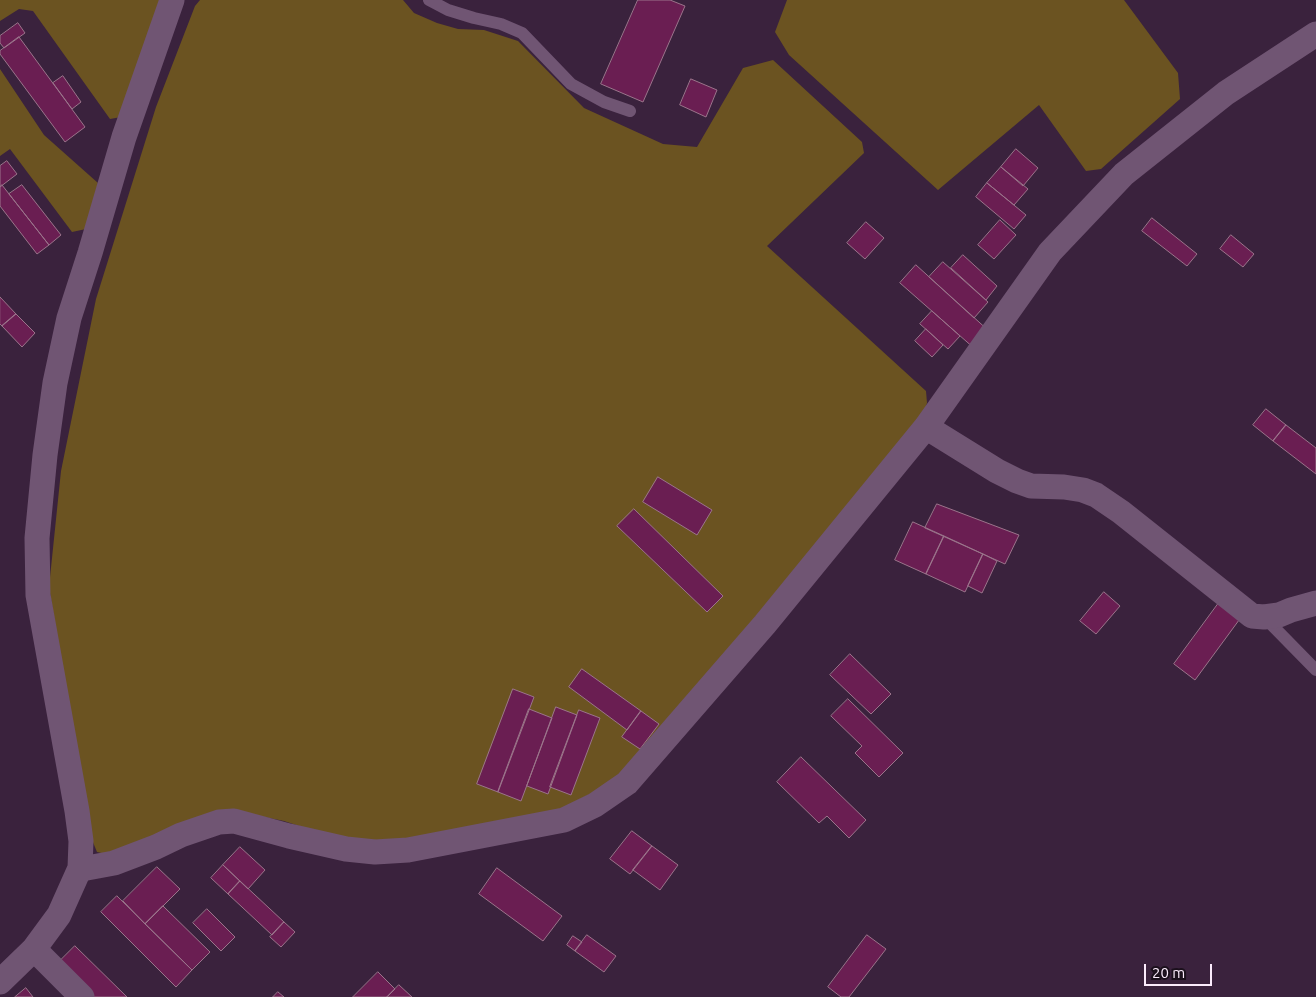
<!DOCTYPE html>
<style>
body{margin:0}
#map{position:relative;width:1316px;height:997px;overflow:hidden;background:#3a223d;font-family:Ubuntu,sans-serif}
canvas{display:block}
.scale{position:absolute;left:1144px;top:964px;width:68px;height:22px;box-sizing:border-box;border:2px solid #fbebfc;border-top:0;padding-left:6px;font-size:15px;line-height:18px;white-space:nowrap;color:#fbebfc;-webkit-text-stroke:4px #1b101c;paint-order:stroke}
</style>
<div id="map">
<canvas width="1316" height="997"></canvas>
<div class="scale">20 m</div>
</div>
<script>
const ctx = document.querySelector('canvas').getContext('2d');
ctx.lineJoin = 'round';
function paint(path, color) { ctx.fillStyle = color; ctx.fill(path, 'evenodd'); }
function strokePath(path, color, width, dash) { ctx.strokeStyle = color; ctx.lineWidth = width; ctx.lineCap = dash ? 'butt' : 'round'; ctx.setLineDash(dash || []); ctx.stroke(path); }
paint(new Path2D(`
 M 0,0 L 165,0 L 121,117 L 110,119 L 33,11 L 19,9 L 0,21 Z
 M 200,0 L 403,0 L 414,13 L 437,23 L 458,29 L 484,30 L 518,41 L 584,108 L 663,144 L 697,147 L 743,68 L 773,60 L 862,142 L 864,153 L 767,246 L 926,391 L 927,403 L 921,421 L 618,780 L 551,814 L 403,842 L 351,843 L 284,821 L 249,814 L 115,856 L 97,852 L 90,835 L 49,587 L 61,471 L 96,299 L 156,107 L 195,6 Z
 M 787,0 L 1124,0 L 1178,73 L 1180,99 L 1101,169 L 1086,171 L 1039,105 L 938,190 L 789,55 L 775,32 Z
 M 0,69 L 44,135 L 98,183 L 86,229 L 72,232 L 10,149 L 0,156 Z`), '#6b5321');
const building = new Path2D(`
 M 638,0 L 670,0 L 685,6 L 643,102 L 601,84 Z
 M 18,23 L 25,33 L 4,48 L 0,43 L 0,36 Z
 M 19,37 L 85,127 L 65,142 L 0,54 L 0,51 Z
 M 63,76 L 81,102 L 72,109 L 53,83 Z
 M 691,79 L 717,90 L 706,117 L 680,105 Z
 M 1016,149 L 1038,168 L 1023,186 L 1001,167 Z
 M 7,161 L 17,174 L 0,187 L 0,166 Z
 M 1001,167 L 1028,189 L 1014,205 L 987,183 Z
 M 987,183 L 1026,215 L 1014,229 L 976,197 Z
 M 2,185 L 49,245 L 37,254 L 0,206 L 0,187 Z
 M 22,185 L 61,235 L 49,245 L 9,194 Z
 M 1152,218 L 1197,254 L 1187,266 L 1142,231 Z
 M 1000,220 L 1016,235 L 994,259 L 978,245 Z
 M 866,222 L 884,238 L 865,259 L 847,243 Z
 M 1231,235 L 1254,254 L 1243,267 L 1220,249 Z
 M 963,255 L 997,286 L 986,300 L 951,268 Z
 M 943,262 L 988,302 L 974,318 L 929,277 Z
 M 916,265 L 990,332 L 975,349 L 900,283 Z
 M 0,297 L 16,314 L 2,326 L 0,324 Z
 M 932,311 L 960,336 L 948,349 L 920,324 Z
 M 16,314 L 35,333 L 22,347 L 2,326 Z
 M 926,329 L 943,345 L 932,357 L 915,341 Z
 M 1266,409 L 1286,425 L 1273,441 L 1253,425 Z
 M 1286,425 L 1316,448 L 1316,474 L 1273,441 Z
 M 658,477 L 712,510 L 697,535 L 643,502 Z
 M 937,504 L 1019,535 L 1005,564 L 925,528 Z
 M 634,509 L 723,596 L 707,612 L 617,526 Z
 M 913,522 L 944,536 L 926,574 L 895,560 Z
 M 944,536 L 983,554 L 965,592 L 926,574 Z
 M 983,554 L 997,561 L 982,593 L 968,586 Z
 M 1104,592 L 1120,606 L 1096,634 L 1080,621 Z
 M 1221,600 L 1242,616 L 1195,680 L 1174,664 Z
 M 850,654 L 891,694 L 871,714 L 830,675 Z
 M 582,669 L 641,711 L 627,730 L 569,687 Z
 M 513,689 L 534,697 L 498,792 L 477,784 Z
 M 848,699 L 903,753 L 879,777 L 855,753 L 862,746 L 831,716 Z
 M 556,707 L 577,715 L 548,794 L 527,786 Z
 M 529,709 L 552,718 L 521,801 L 498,792 Z
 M 579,710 L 600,718 L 571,795 L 550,787 Z
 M 641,711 L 659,724 L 640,749 L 622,737 Z
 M 801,757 L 866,820 L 849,838 L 827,816 L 819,823 L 777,782 Z
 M 632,831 L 652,846 L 630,874 L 610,859 Z
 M 652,846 L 678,865 L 660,890 L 633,870 Z
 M 240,847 L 265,870 L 248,889 L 223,865 Z
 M 223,865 L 240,881 L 228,894 L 211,878 Z
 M 157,867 L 180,889 L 145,924 L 123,901 Z
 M 497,868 L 562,916 L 543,941 L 479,894 Z
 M 240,881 L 284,922 L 272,935 L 228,894 Z
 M 117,896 L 192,970 L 176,987 L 101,912 Z
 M 163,906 L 210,952 L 192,970 L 145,924 Z
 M 207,909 L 235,937 L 221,951 L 193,923 Z
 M 284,922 L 295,932 L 281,947 L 270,937 Z
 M 587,935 L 616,956 L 604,972 L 575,951 Z
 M 867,935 L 886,949 L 849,997 L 841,997 L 828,987 Z
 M 573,936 L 582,942 L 575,951 L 567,945 Z
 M 75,946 L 127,997 L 94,997 L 59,962 Z
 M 378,972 L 395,989 L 387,997 L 353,997 Z
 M 399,985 L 412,997 L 387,997 Z
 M 26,988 L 33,997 L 15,997 Z
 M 278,992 L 284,997 L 273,997 Z`);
paint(building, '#6a1e52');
strokePath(building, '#9b748b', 1);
strokePath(new Path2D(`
 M 429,0 L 448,10 L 474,18 L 501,24 L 522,33 L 571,84 L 604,102 L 630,111
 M 1264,617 L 1316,670`), '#705573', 12);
strokePath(new Path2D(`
 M 926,427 L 997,471 L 1017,481 L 1031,486 L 1064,487 L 1083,490 L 1096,495 L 1121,512 L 1252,616 L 1264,617 L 1279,615 L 1291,610 L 1316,603
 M 80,868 L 87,868 L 114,863 L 156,847 L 181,835 L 219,822 L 234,821 L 289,836 L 346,849 L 375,852 L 408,850 L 564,820 L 595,805 L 627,783 L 765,624 L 926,427 L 1050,252 L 1124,174 L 1226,93 L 1316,34
 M 34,949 L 82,997
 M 0,982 L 34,949 L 59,915 L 80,868 L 81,841 L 77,811 L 38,595 L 37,538 L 45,455 L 55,383 L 69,318 L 90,253 L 124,137 L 172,0`), '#705573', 25);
</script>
